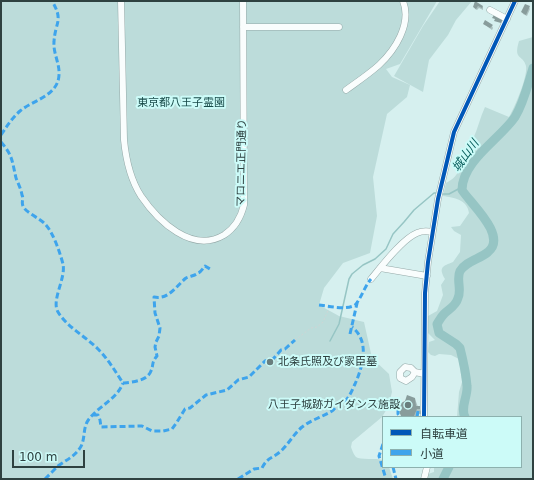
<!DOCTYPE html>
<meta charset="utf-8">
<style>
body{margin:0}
#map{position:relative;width:534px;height:480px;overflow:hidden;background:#d6f0ef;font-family:"DejaVu Sans","Noto Sans JP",sans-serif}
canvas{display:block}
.frame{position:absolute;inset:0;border:2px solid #2e4140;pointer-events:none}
.legend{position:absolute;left:382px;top:416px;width:140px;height:52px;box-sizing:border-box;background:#ccfbf8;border:1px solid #8db1ae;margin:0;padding:5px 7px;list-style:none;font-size:12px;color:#2e4140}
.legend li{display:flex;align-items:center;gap:8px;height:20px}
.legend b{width:20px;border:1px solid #8db1ae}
.scale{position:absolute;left:12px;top:450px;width:73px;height:18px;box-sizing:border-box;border:2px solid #2e4140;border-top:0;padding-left:5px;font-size:12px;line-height:14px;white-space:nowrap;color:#2e4140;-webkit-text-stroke:3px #ccfbf8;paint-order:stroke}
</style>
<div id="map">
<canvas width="534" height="480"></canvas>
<div class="frame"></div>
<ul class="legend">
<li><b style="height:5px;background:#0057b8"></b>自転車道</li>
<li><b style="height:5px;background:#3ea4ec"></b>小道</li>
</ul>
<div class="scale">100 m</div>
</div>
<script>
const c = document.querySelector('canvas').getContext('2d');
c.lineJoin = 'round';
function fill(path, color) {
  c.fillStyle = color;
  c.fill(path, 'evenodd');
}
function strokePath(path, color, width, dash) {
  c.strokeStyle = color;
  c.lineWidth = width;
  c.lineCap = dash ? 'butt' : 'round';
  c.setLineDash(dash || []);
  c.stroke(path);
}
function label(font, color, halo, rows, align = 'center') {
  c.font = font + ' "DejaVu Sans","Noto Sans JP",sans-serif';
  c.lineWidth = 4;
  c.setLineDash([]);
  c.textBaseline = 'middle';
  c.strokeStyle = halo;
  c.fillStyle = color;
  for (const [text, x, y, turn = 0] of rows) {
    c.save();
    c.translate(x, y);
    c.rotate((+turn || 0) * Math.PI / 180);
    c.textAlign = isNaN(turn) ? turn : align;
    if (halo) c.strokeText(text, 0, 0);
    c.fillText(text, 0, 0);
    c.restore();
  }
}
fill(new Path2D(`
 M1 1H437L400 64 386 69 392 77 410 85 407 97 387 114 373 177 377 216 370 253 343 263 324 288 319 305 339 316 364 322 372 358 389 374 392 392 388 407 382 417 352 442 351 447C352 450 354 455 356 457 360 460 376 458 383 460V467H389L393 479H1Z
 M440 1H472L456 20 448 35 429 60 423 92 394 76 423 26Z
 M533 37V479H427L428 474 434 472V467H521V417H457L459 392 462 382 459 359 451 355 439 354 435 356 431 355 428 352 429 342 435 340 428 333V316L437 311 443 295 441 285 445 279C438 267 443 266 453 262L460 252 461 235 454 231 451 227 460 226 469 213C467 199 454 198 443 196L446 183C461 176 461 163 467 150 469 146 472 143 473 139 478 128 480 118 485 107L509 117C515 107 528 76 526 66 523 54 513 61 519 41Z`), '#bcdcda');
fill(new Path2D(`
 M476 3 483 7V10L479 8 477 10 475 9 474 7Z
 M529 7 530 9 527 16 523 14 522 12Z
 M484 24 492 26 493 28 492 30Z
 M415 399 418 407H419L422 414H419L418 417H403L399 409Z`), '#0003');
strokePath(new Path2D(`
 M441 194H449L462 187
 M330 341 339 324 349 279 352 274 363 265 375 259 386 249 393 234 404 222 414 210 434 193H437`), '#96c5c4', 1.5);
strokePath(new Path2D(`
 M465 417C460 408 468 396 467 386 466 373 463 360 460 348L456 344 439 333 437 324C439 321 441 317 444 314 449 309 456 306 458 298 462 290 456 279 460 271 466 261 480 259 488 252 508 236 470 203 462 190 462 161 500 139 515 117 524 102 528 84 533 68
 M443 479 449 467`), '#96c5c4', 9);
fill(new Path2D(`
 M475 1 483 6 482 8 478 6 476 9 473 7Z
 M525 4 530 6 526 15 521 12Z
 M494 15 503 19 501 23 494 21 495 19 492 18Z
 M485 20 493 25 490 28 483 24Z
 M407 395 415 398 416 406H420V409H417L414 416 411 417 401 416 398 409 401 403 405 401Z`), '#889c9b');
const minor = new Path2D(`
 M121 1 124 140C126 160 130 179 141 196 158 221 192 254 224 235 235 228 241 217 244 205L243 1
 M490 10 507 19
 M243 27H339
 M346 90C357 82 369 74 379 65 395 50 412 24 403 1
 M380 268 427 276
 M371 279C381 267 402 239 417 233 422 231 427 231 432 232
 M415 372 412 377 406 381 400 378V372L405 367 411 368 415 372 424 374
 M424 417 425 293 428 262 438 199 454 132 515 1
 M424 479 427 467`);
strokePath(minor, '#94a8a7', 7);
strokePath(new Path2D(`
 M295 340 311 328 317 327 323 322 330 306`), '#ced6d5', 1, [2, 2]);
strokePath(minor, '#f9fdfd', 6);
strokePath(new Path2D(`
 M1 135C7 126 12 118 20 111 33 100 58 96 59 75 60 64 53 53 54 42 55 22 64 21 52 1
 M1 142C13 156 12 161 16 178 18 183 21 189 22 195 24 199 21 202 23 206 25 212 39 218 44 223 53 231 60 253 63 264 66 279 51 300 58 312 67 327 85 336 98 349 108 359 115 371 123 383
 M319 305C328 306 349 311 356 304 361 298 365 286 371 279
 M350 334 358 299
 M123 383C133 382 147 381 151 371 154 364 151 363 157 356L155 347 156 342 159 336 160 328 155 313 154 297C169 300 176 286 186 278 190 276 195 276 198 273 201 272 203 268 205 266L210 269
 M398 409V414L401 417
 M93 415H98L100 420 101 427 142 426 152 431H163L172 429 177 422 185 409 190 408 206 395 227 390 238 380 249 377 265 361 273 359 281 350 285 349 295 340
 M417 417 418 411
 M383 444 379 456 386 479
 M393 467 396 479
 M45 479C49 475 54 470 58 466 66 460 74 457 80 448 86 439 82 428 89 419 99 406 117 399 123 383
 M238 479 254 469 262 468C268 456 273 459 282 450 289 443 294 434 302 427 311 420 322 417 332 411 335 409 337 404 340 402 342 401 344 401 346 400 350 396 353 388 355 384 363 366 370 341 352 327`), '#3ea4ec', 3, [6, 3]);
strokePath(new Path2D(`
 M424 417 425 293 428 262 438 199 454 132 515 1`), '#0057b8', 4);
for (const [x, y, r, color] of [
 [270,362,4,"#697e7d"],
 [408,405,4,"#697e7d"]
]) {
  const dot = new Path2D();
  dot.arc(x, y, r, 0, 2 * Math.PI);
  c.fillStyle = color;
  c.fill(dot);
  strokePath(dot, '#ccfbf8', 1.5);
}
label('11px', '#174a48', '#ccfbf8', [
 ["東京都八王子霊園",181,103]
]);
label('11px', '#2e4140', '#ccfbf8', [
 ["マロニエ正門通り",242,163,-89]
]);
label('11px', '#2e4140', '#ccfbf8', [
 ["北条氏照及び家臣墓",278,362],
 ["八王子城跡ガイダンス施設",400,405,"right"]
], 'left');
label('italic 12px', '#045a58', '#ccfbf8', [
 ["城山川",466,156,-54]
]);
</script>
